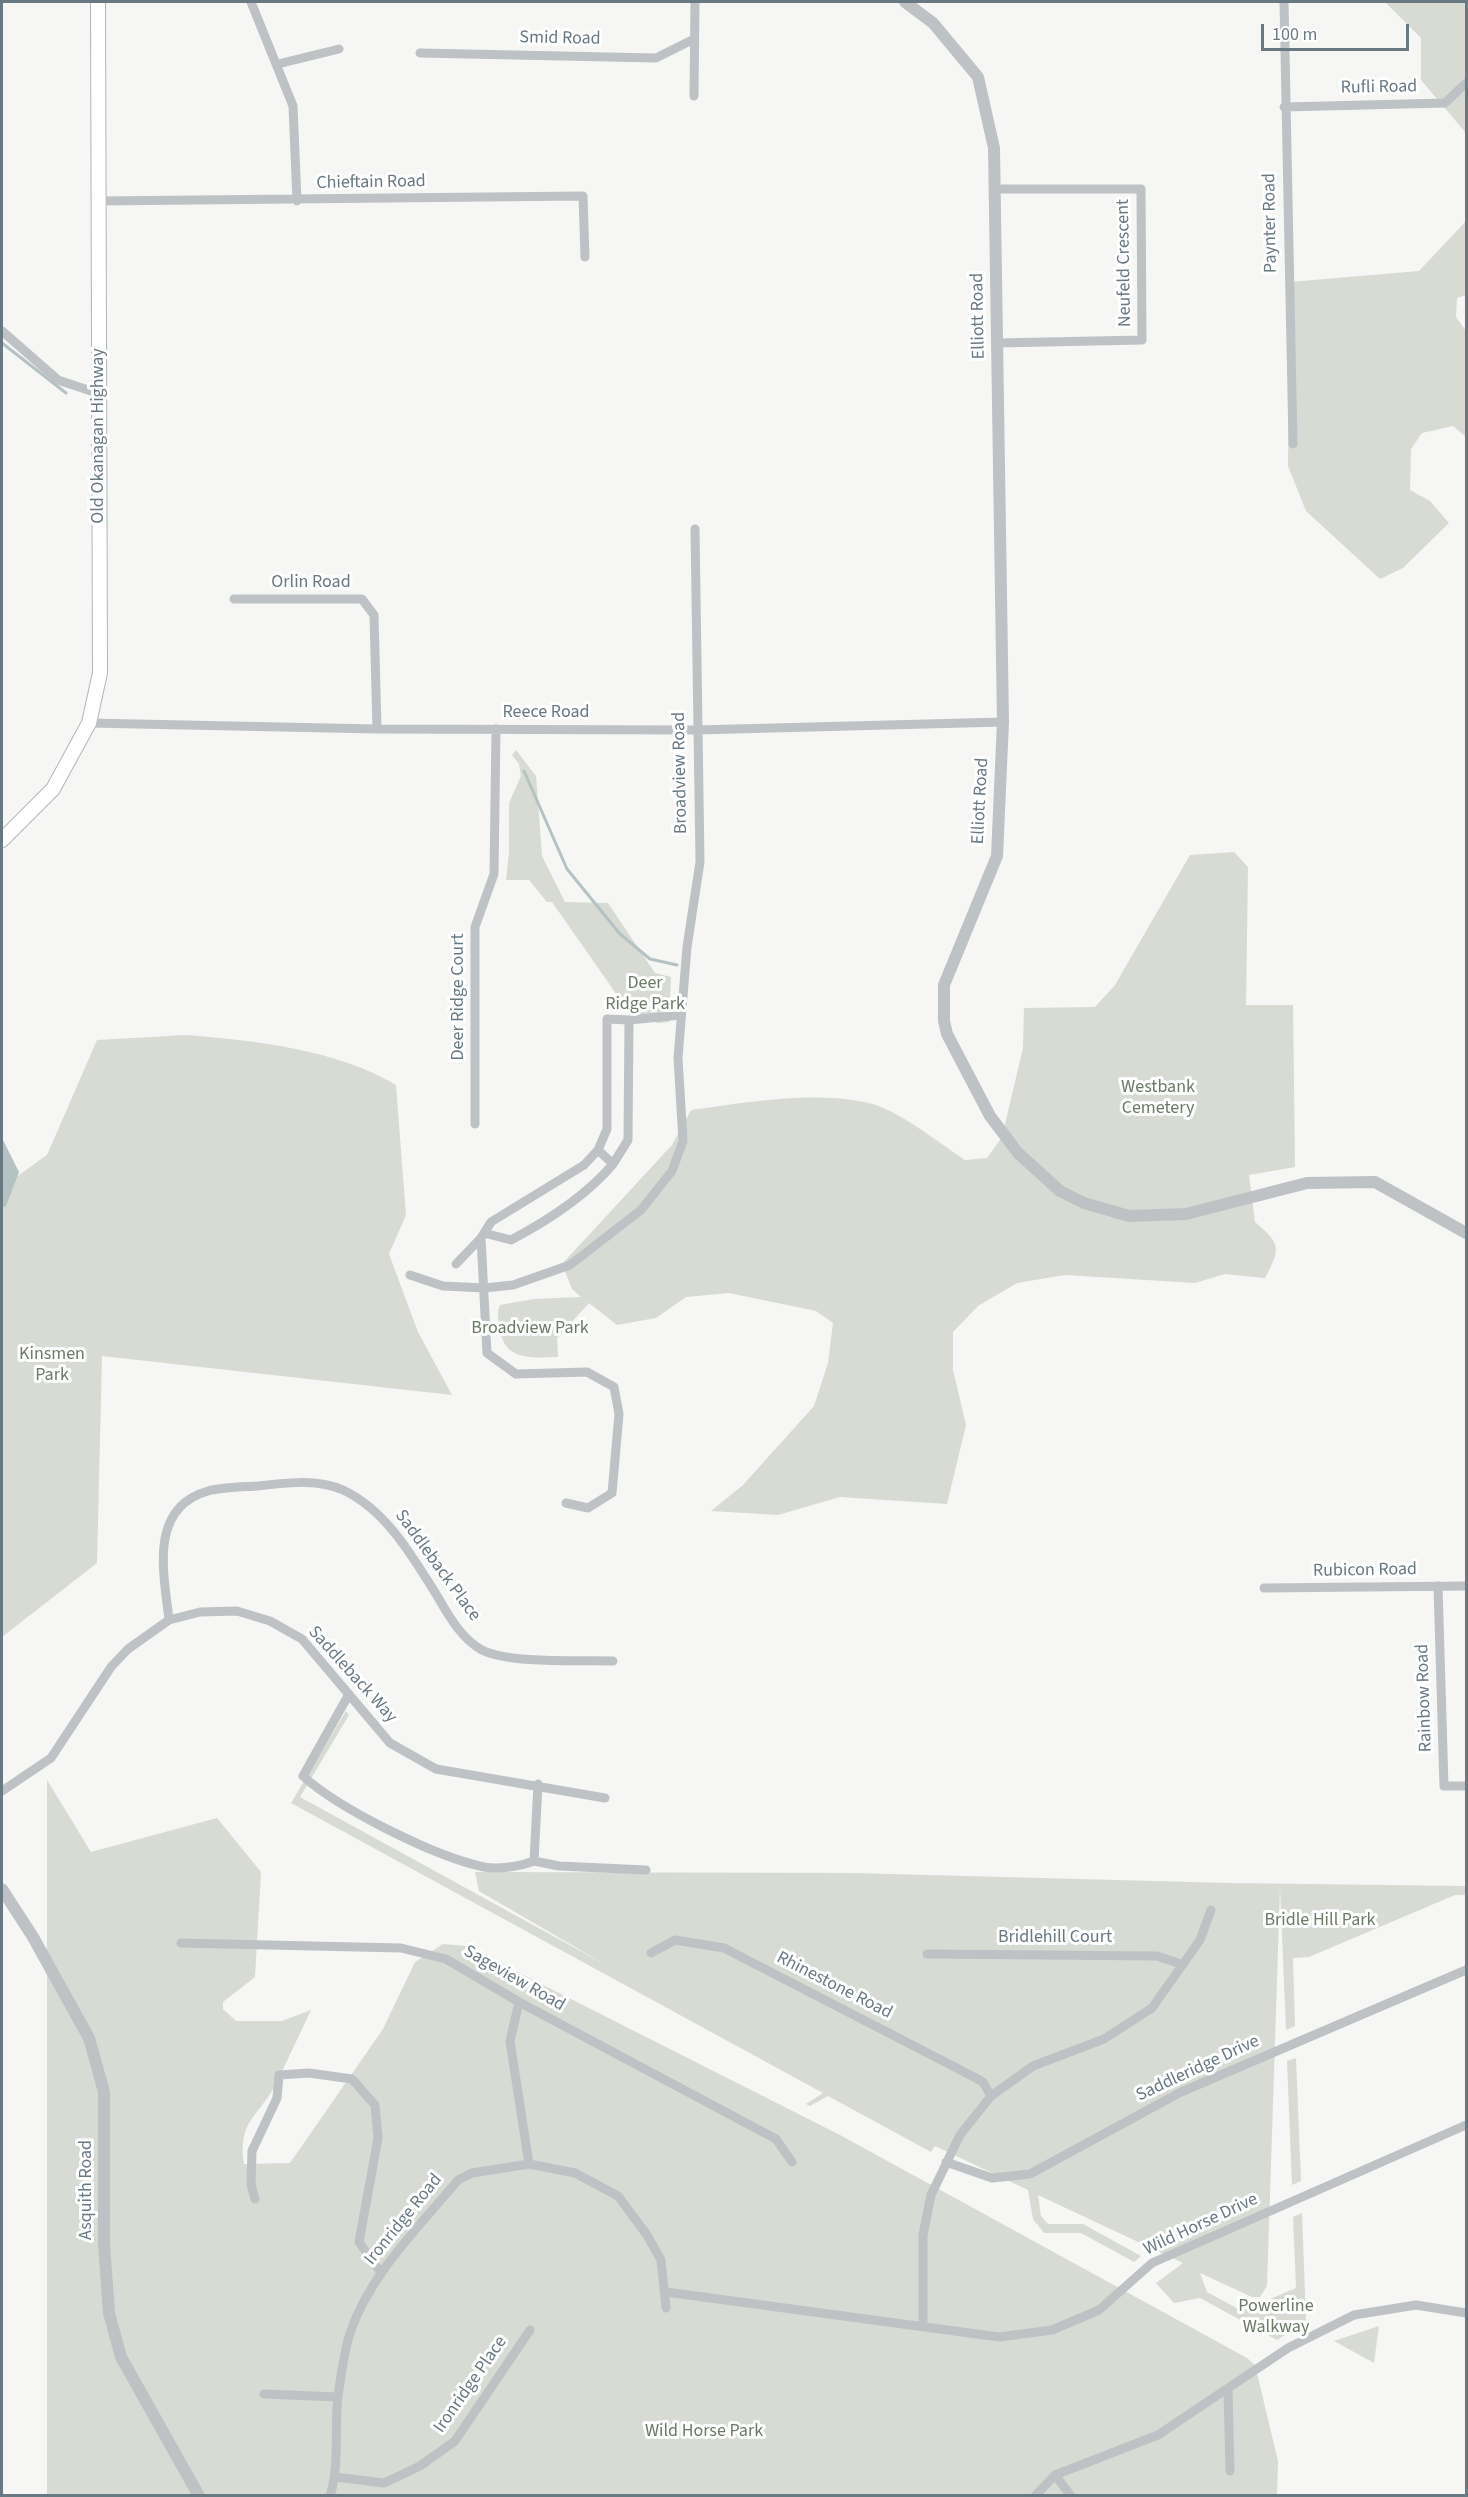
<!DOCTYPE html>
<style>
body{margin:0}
#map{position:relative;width:1468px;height:2497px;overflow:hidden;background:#f6f6f4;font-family:"Source Sans 3",sans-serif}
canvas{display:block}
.frame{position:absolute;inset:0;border:3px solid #697982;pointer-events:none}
.scale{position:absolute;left:1261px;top:24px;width:148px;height:27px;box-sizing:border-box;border:3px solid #697982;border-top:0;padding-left:8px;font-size:18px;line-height:21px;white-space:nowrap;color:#697982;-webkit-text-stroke:4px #fff;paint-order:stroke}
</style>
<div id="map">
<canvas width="1468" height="2497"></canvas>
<div class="frame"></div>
<div class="scale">100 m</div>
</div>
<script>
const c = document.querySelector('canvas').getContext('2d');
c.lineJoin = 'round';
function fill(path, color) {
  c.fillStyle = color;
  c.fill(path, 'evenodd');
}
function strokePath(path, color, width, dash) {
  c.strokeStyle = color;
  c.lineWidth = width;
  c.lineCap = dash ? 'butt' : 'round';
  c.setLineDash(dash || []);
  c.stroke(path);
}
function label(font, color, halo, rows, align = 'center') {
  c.font = font + ' "Source Sans 3",sans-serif';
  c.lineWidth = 6;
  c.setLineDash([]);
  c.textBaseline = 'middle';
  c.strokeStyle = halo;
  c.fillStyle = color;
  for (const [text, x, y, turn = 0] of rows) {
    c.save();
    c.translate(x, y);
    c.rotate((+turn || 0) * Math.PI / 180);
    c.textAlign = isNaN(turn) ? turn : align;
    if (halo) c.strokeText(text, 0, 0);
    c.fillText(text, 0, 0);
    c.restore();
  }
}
fill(new Path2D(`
 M1385 2H1466V133L1421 80V38Z
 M1466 221V295L1457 298 1456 317 1466 331V437L1453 426 1422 433 1411 449 1410 490 1430 501 1449 523 1403 568 1380 579 1306 511 1288 466 1290 282 1419 271Z
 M516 750 536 776 542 856 565 902 608 903 655 973 671 977 669 1022 658 1023 631 1015 552 902H547L529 880H506L509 853V803L521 776 519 764 512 755Z
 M1234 852 1248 867 1246 1005H1293L1295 1167 1249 1175 1255 1222C1281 1244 1281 1248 1265 1278L1225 1274 1195 1283 1065 1275 1017 1283 978 1306 953 1332V1370L966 1425 947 1504 840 1497 778 1515 711 1511 743 1485 814 1406 828 1363 833 1323 816 1311 729 1293 686 1297 656 1318 617 1325 589 1303 557 1338 558 1357C532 1358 504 1361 500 1329 499 1321 496 1313 500 1305L534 1299 581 1297 572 1289 562 1264 672 1145 691 1110C746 1103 842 1085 892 1112 917 1125 941 1144 965 1160L987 1158 1002 1137 1023 1048 1024 1008 1095 1007 1115 985 1190 855Z
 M186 1035C252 1040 339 1050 396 1085L406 1215 389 1254 418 1332 452 1395 102 1356 97 1563 2 1637V1187L47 1155 97 1040Z
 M346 1711 349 1715 300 1797 606 1965 479 1891 475 1872 852 1873 1229 1883 1466 1886V1895H1455L1309 1957 1293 1958 1295 2026 1286 2030 1280 1888 1267 2286 1260 2297H1252L1200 2273 1207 2292 1242 2311 1296 2288 1293 2217 1302 2213 1306 2321H1297V2327L1277 2340 1200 2298 1174 2303 1156 2283 1183 2263 1038 2195 1041 2216 1048 2224H1083L1141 2256 1134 2262 1081 2233H1044L1033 2219 1028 2190 935 2146 931 2152 828 2096 810 2106 806 2104 823 2093 291 1803Z
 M47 1780 91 1852 217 1818 261 1872 255 1977 223 2002V2009L236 2021H282L311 2010C300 2034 288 2058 277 2082 260 2116 237 2120 244 2164L290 2163 383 2029 415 1962 443 1944 466 1946 840 2135 1247 2358 1255 2365 1278 2461 1277 2495H47Z
 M1296 2058 1301 2181 1292 2185 1287 2061Z
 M1379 2326 1374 2363 1334 2341Z`), '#d7dbd3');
fill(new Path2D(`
 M2 1138 19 1172 6 1206 2 1208Z`), '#b5c2c4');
strokePath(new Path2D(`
 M2 343 66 393
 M524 771 567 869 620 934 650 959 677 965`), '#b5c2c4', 3);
const secondary = new Path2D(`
 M2 840 53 789 89 723 100 673 98 2`);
strokePath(secondary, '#b1b6ba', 16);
strokePath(new Path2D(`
 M251 2 293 106 297 201
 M1284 2 1293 444
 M420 53 656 58 694 39
 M278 64 339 49
 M694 96 695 2
 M1284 107 1445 103 1466 83
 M994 189H1141L1142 340 998 343
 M99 201 583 196 585 257
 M2 331 58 380 100 394
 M234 599H362L374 615 377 729
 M89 723 377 729 696 730 1003 722
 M475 1124V927L494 874 496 729
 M613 1164 628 1140 629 1020
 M484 1233 511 1240C547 1221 587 1195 613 1164L598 1150 607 1129V1019L629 1020 681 1015
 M456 1264 481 1238
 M410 1275 443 1286 484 1288 513 1285 570 1265 641 1210 672 1171 683 1141 678 1058 687 947 700 862 695 529
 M566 1503 588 1508 612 1493 619 1414 614 1387 587 1372 516 1374 487 1353 481 1238 491 1222 584 1165 598 1150
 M1438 1586 1444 1786H1466
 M1264 1588 1466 1586
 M169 1620C164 1574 148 1508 208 1491 223 1487 242 1487 258 1486 286 1483 317 1478 343 1490 386 1510 412 1556 436 1594 447 1613 461 1639 482 1650 510 1664 580 1660 613 1661
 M349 1694 303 1776C339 1809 436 1857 484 1867 498 1870 521 1866 534 1861L538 1784
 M2 1791 51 1758 111 1667 128 1649 169 1620 200 1612 237 1611 270 1621 302 1639 390 1743 436 1769 605 1798
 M534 1861 559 1866 646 1870
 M181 1943 401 1948 446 1959 519 2002 776 2139 792 2162
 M651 1953 675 1940 724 1948 974 2077 983 2082 991 2096
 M927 1954 1157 1956 1181 1964
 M519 2002 510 2041 529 2164
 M946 2162 992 2178 1030 2174 1181 2092 1466 1970
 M255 2199 251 2185 252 2151 277 2098 279 2075 309 2073 352 2079 375 2105 378 2138 359 2242 381 2273
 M666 2292 999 2337 1052 2330 1099 2310 1152 2263 1466 2125
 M923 2325V2235L931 2195 960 2135 991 2096 1033 2066 1104 2039 1152 2008 1200 1940 1211 1910
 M1228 2390 1230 2471
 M264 2394 338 2397
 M1055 2475 1071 2496
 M335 2477 384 2483 420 2466 455 2441 530 2330
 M330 2496C340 2463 334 2429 338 2396 341 2376 344 2352 350 2333 370 2274 419 2227 458 2180L472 2173 529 2164 575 2173 618 2196 647 2235 661 2260 666 2308
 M1035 2496 1055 2475 1158 2435 1288 2348 1354 2315 1416 2305 1466 2313`), '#bec2c5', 9);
strokePath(new Path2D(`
 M905 2 933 23 978 77 994 148 1003 722 997 856 944 985V1021L947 1034 990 1116 1018 1153 1060 1191 1084 1203 1129 1216 1186 1214 1307 1183 1375 1182 1466 1233
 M2 1889 33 1937 89 2038 104 2092V2244L109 2313 121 2357 199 2496`), '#bec2c5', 12);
strokePath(secondary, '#fff', 14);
label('18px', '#697982', '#fff', [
 ["Smid Road",560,39,1],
 ["Rufli Road",1379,88,-1],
 ["Chieftain Road",371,183,-1],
 ["Paynter Road",1271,223,-91],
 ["Neufeld Crescent",1125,263,-91],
 ["Elliott Road",979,316,-91],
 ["Old Okanagan Highway",99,436,-90],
 ["Orlin Road",311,583],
 ["Reece Road",546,713],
 ["Broadview Road",681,773,-91],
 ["Elliott Road",981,801,-87],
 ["Deer Ridge Court",459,997,-90],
 ["Saddleback Place",437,1566,54],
 ["Rubicon Road",1365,1571,-1],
 ["Saddleback Way",352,1675,48],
 ["Rainbow Road",1425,1698,-92],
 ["Bridlehill Court",1055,1938],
 ["Sageview Road",514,1979,30],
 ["Rhinestone Road",834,1986,27],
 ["Saddleridge Drive",1198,2069,-25],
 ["Asquith Road",87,2190,-90],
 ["Ironridge Road",404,2220,-51],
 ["Wild Horse Drive",1201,2225,-25],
 ["Ironridge Place",471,2385,-55]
]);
label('18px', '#6c7a67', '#fff', [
 ["Deer",645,984],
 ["Ridge Park",645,1005],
 ["Westbank",1158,1088],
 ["Cemetery",1158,1109],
 ["Broadview Park",530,1329],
 ["Kinsmen",52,1355],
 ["Park",52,1376],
 ["Bridle Hill Park",1320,1921],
 ["Powerline",1276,2307],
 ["Walkway",1276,2328],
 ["Wild Horse Park",704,2432]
]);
</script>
